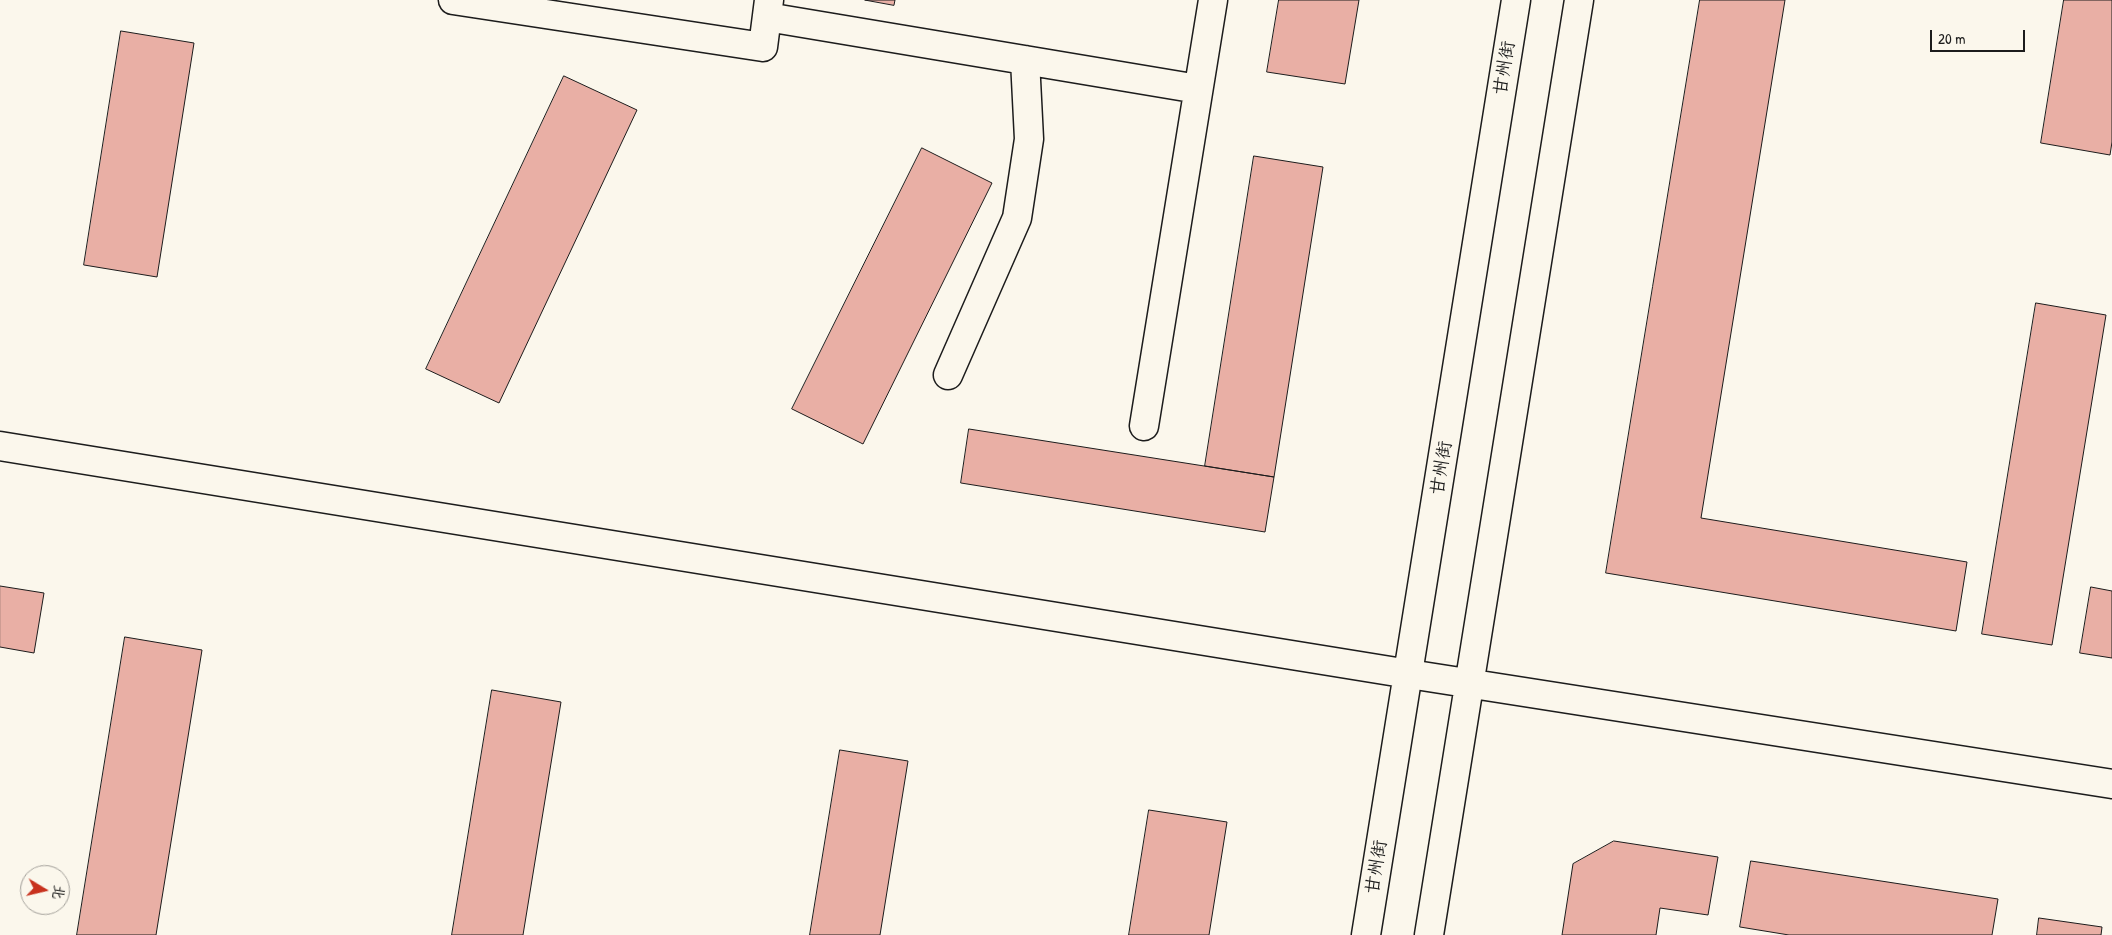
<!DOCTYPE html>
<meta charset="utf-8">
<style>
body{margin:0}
#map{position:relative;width:2112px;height:935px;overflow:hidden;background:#fbf7ec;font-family:"Patrick Hand","LXGW WenKai TC",sans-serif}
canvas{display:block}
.north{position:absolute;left:20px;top:865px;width:50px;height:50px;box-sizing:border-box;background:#fbf7ec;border:1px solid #a29f99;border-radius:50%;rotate:99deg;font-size:14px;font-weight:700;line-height:20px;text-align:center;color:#1c1c1c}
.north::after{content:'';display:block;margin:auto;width:18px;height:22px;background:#c8321e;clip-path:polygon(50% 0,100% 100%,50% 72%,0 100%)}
.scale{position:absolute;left:1930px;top:30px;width:95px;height:22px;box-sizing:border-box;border:2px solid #1c1c1c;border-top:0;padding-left:6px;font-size:15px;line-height:18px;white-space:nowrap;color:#1c1c1c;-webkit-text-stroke:4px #fbf7ec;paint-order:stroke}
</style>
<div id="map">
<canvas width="2112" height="935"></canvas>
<div class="north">北</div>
<div class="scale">20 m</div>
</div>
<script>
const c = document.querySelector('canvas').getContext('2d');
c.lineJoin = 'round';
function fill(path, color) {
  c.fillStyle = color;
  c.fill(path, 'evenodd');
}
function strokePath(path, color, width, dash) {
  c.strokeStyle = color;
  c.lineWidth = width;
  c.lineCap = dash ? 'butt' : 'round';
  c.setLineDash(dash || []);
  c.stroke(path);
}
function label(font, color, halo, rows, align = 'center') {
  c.font = font + ' "Patrick Hand","LXGW WenKai TC",sans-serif';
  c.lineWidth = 4;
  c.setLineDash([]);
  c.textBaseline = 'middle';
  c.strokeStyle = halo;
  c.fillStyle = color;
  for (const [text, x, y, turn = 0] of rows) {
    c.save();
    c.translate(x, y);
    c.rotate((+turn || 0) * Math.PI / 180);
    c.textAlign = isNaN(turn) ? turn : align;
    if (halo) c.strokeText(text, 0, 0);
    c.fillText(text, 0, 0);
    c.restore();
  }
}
const building = new Path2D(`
 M865 0H895L894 5Z
 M1279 0H1359L1345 84 1267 72Z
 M1700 0H1785L1701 518 1967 562 1956 631 1606 573Z
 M2064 0H2112V142L2110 155 2041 143Z
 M121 31 194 43 157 277 84 265Z
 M564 76 637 110 499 403 426 369Z
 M922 148 992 183 863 444 792 409Z
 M1254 156 1323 167 1274 477 1205 466Z
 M2036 303 2106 315 2052 645 1982 634Z
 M969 429 1274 477 1265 532 961 483Z
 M0 586 44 593 34 653 0 647Z
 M2091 587 2112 591V658L2080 653Z
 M125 637 202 650 156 935H77Z
 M492 690 561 702 523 935H452Z
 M840 750 908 761 880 935H810Z
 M1149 810 1227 822 1209 935H1129Z
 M1614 841 1718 857 1708 915 1660 908 1656 935H1562L1573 864Z
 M1751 861 1998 899 1992 935H1789L1740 927Z
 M2039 918 2102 927 2101 935H2037Z`);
fill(building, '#e9afa5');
strokePath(building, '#1c1c1c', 1);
const minor = new Path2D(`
 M453 0 763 47 769 0
 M767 17 1198 89
 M948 375 1017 218 1029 139 1025 60
 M1144 426 1213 0
 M0 446 1409 674 2112 784
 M1366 935 1516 0
 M1429 935 1579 0`);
strokePath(minor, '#1c1c1c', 31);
strokePath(minor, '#fbf7ec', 28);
label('18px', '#1c1c1c', '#fbf7ec', [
 ["甘州街",1505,68,-81],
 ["甘州街",1442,468,-81],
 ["甘州街",1377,867,-81]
]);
</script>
